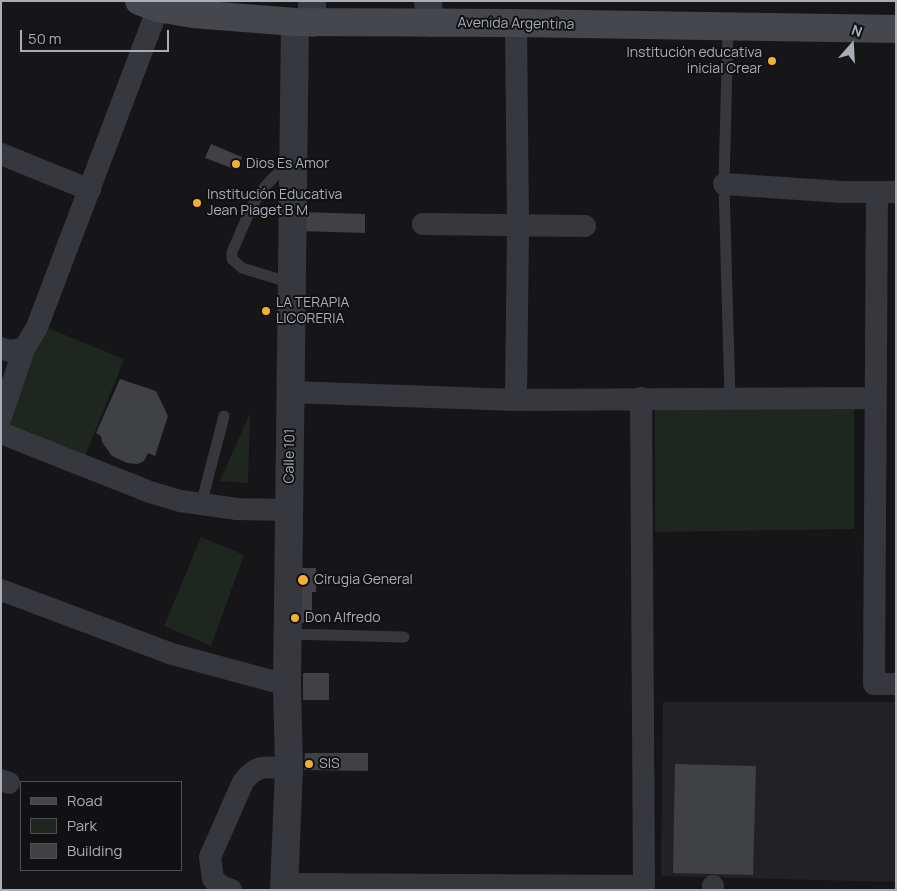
<!DOCTYPE html>
<meta charset="utf-8">
<style>
body{margin:0}
#map{position:relative;width:897px;height:891px;overflow:hidden;background:#161618;font-family:Manrope,sans-serif}
canvas{display:block}
.frame{position:absolute;inset:0;border:2px solid #a8adb8;pointer-events:none}
.legend{position:absolute;left:20px;top:781px;width:162px;height:90px;box-sizing:border-box;background:#111113;border:1px solid #4d4f55;margin:0;padding:6px 9px;list-style:none;font-size:15px;color:#a8adb8}
.legend li{display:flex;align-items:center;gap:10px;height:25px}
.legend b{width:25px;border:1px solid #4d4f55}
.north{position:absolute;left:827px;top:20px;width:50px;height:50px;-webkit-text-stroke:4px #111113;paint-order:stroke;rotate:19deg;font-size:14px;font-weight:700;line-height:20px;text-align:center;color:#a8adb8}
.north::after{content:'';display:block;margin:auto;width:18px;height:22px;background:#a8adb8;clip-path:polygon(50% 0,100% 100%,50% 72%,0 100%)}
.scale{position:absolute;left:20px;top:30px;width:149px;height:22px;box-sizing:border-box;border:2px solid #a8adb8;border-top:0;padding-left:6px;font-size:15px;line-height:18px;white-space:nowrap;color:#a8adb8;-webkit-text-stroke:4px #111113;paint-order:stroke}
</style>
<div id="map">
<canvas width="897" height="891"></canvas>
<div class="frame"></div>
<ul class="legend">
<li><b style="height:6px;background:#45474d"></b>Road</li>
<li><b style="height:14px;background:#1e261f"></b>Park</li>
<li><b style="height:14px;background:#404145"></b>Building</li>
</ul>
<div class="north">N</div>
<div class="scale">50 m</div>
</div>
<script>
const c = document.querySelector('canvas').getContext('2d');
c.lineJoin = 'round';
function fill(path, color) {
  c.fillStyle = color;
  c.fill(path, 'evenodd');
}
function strokePath(path, color, width, dash) {
  c.strokeStyle = color;
  c.lineWidth = width;
  c.lineCap = dash ? 'butt' : 'round';
  c.setLineDash(dash || []);
  c.stroke(path);
}
function label(font, color, halo, rows, align = 'center') {
  c.font = font + ' Manrope,sans-serif';
  c.lineWidth = 4;
  c.setLineDash([]);
  c.textBaseline = 'middle';
  c.strokeStyle = halo;
  c.fillStyle = color;
  for (const [text, x, y, turn = 0] of rows) {
    c.save();
    c.translate(x, y);
    c.rotate((+turn || 0) * Math.PI / 180);
    c.textAlign = isNaN(turn) ? turn : align;
    if (halo) c.strokeText(text, 0, 0);
    c.fillText(text, 0, 0);
    c.restore();
  }
}
fill(new Path2D(`
 M663 702H896V882L661 876Z`), '#222225');
fill(new Path2D(`
 M43 326 124 359 84 459 1 421Z
 M854 403V529L655 532V406Z
 M250 413 248 483 220 481Z
 M201 537 244 555 211 646 164 626Z`), '#1e261f');
fill(new Path2D(`
 M211 144 242 157 237 170 205 158Z
 M302 212 365 214V233L301 231Z
 M120 379 156 391 168 416 155 456 148 453 144 461 138 464 127 463 112 456 102 442 101 436 96 433Z
 M291 568H316V592H312V623H291Z
 M303 673H329V700H303Z
 M305 753H368V771L304 770Z
 M675 764 756 766 753 875 673 873Z`), '#404145');
strokePath(new Path2D(`
 M728 27 724 184 730 399
 M291 283 242 268 232 259V252C250 212 254 189 291 163
 M201 505 224 416
 M288 634 404 637`), '#37383d', 11);
strokePath(new Path2D(`
 M1 154 90 190
 M724 184 843 192H896
 M877 192 874 684H896
 M423 224 585 226
 M1 348 9 351 24 349
 M291 392 516 400 875 398
 M516 400 518 226 516 23
 M1 417 24 349 37 327 158 8
 M1 433 150 492 180 501 237 509 290 510
 M1 590 172 654 287 685
 M1 780 9 783
 M284 884 644 886 641 398
 M231 890 222 887 213 879 210 857 243 782C258 763 267 767 289 769
 M713 890V886`), '#37383d', 22);
strokePath(new Path2D(`
 M428 1 430 23
 M312 23V1
 M284 890 289 769 287 685 295 22`), '#37383d', 28);
strokePath(new Path2D(`
 M139 1 158 8 193 14 295 22 516 23 896 29`), '#45474d', 28);
for (const [x, y, r, color] of [
 [772,61,5,"#f2b134"],
 [236,164,5,"#f2b134"],
 [197,203,5,"#f2b134"],
 [266,311,5,"#f2b134"],
 [303,580,6,"#f2b134"],
 [295,618,5,"#f2b134"],
 [309,764,5,"#f2b134"]
]) {
  const dot = new Path2D();
  dot.arc(x, y, r, 0, 2 * Math.PI);
  c.fillStyle = color;
  c.fill(dot);
  strokePath(dot, '#111113', 2);
}
label('14px', '#a8adb8', '#111113', [
 ["Avenida Argentina",516,24,1],
 ["Calle 101",290,456,-89]
]);
label('14px', '#a8adb8', '#111113', [
 ["Institución educativa",762,53,"right"],
 ["inicial Crear",762,69,"right"],
 ["Dios Es Amor",246,164],
 ["Institución Educativa",207,195],
 ["Jean Piaget B M",207,211],
 ["LA TERAPIA",276,303],
 ["LICORERIA",276,319],
 ["Cirugia General",314,580],
 ["Don Alfredo",305,618],
 ["SIS",319,764]
], 'left');
</script>
